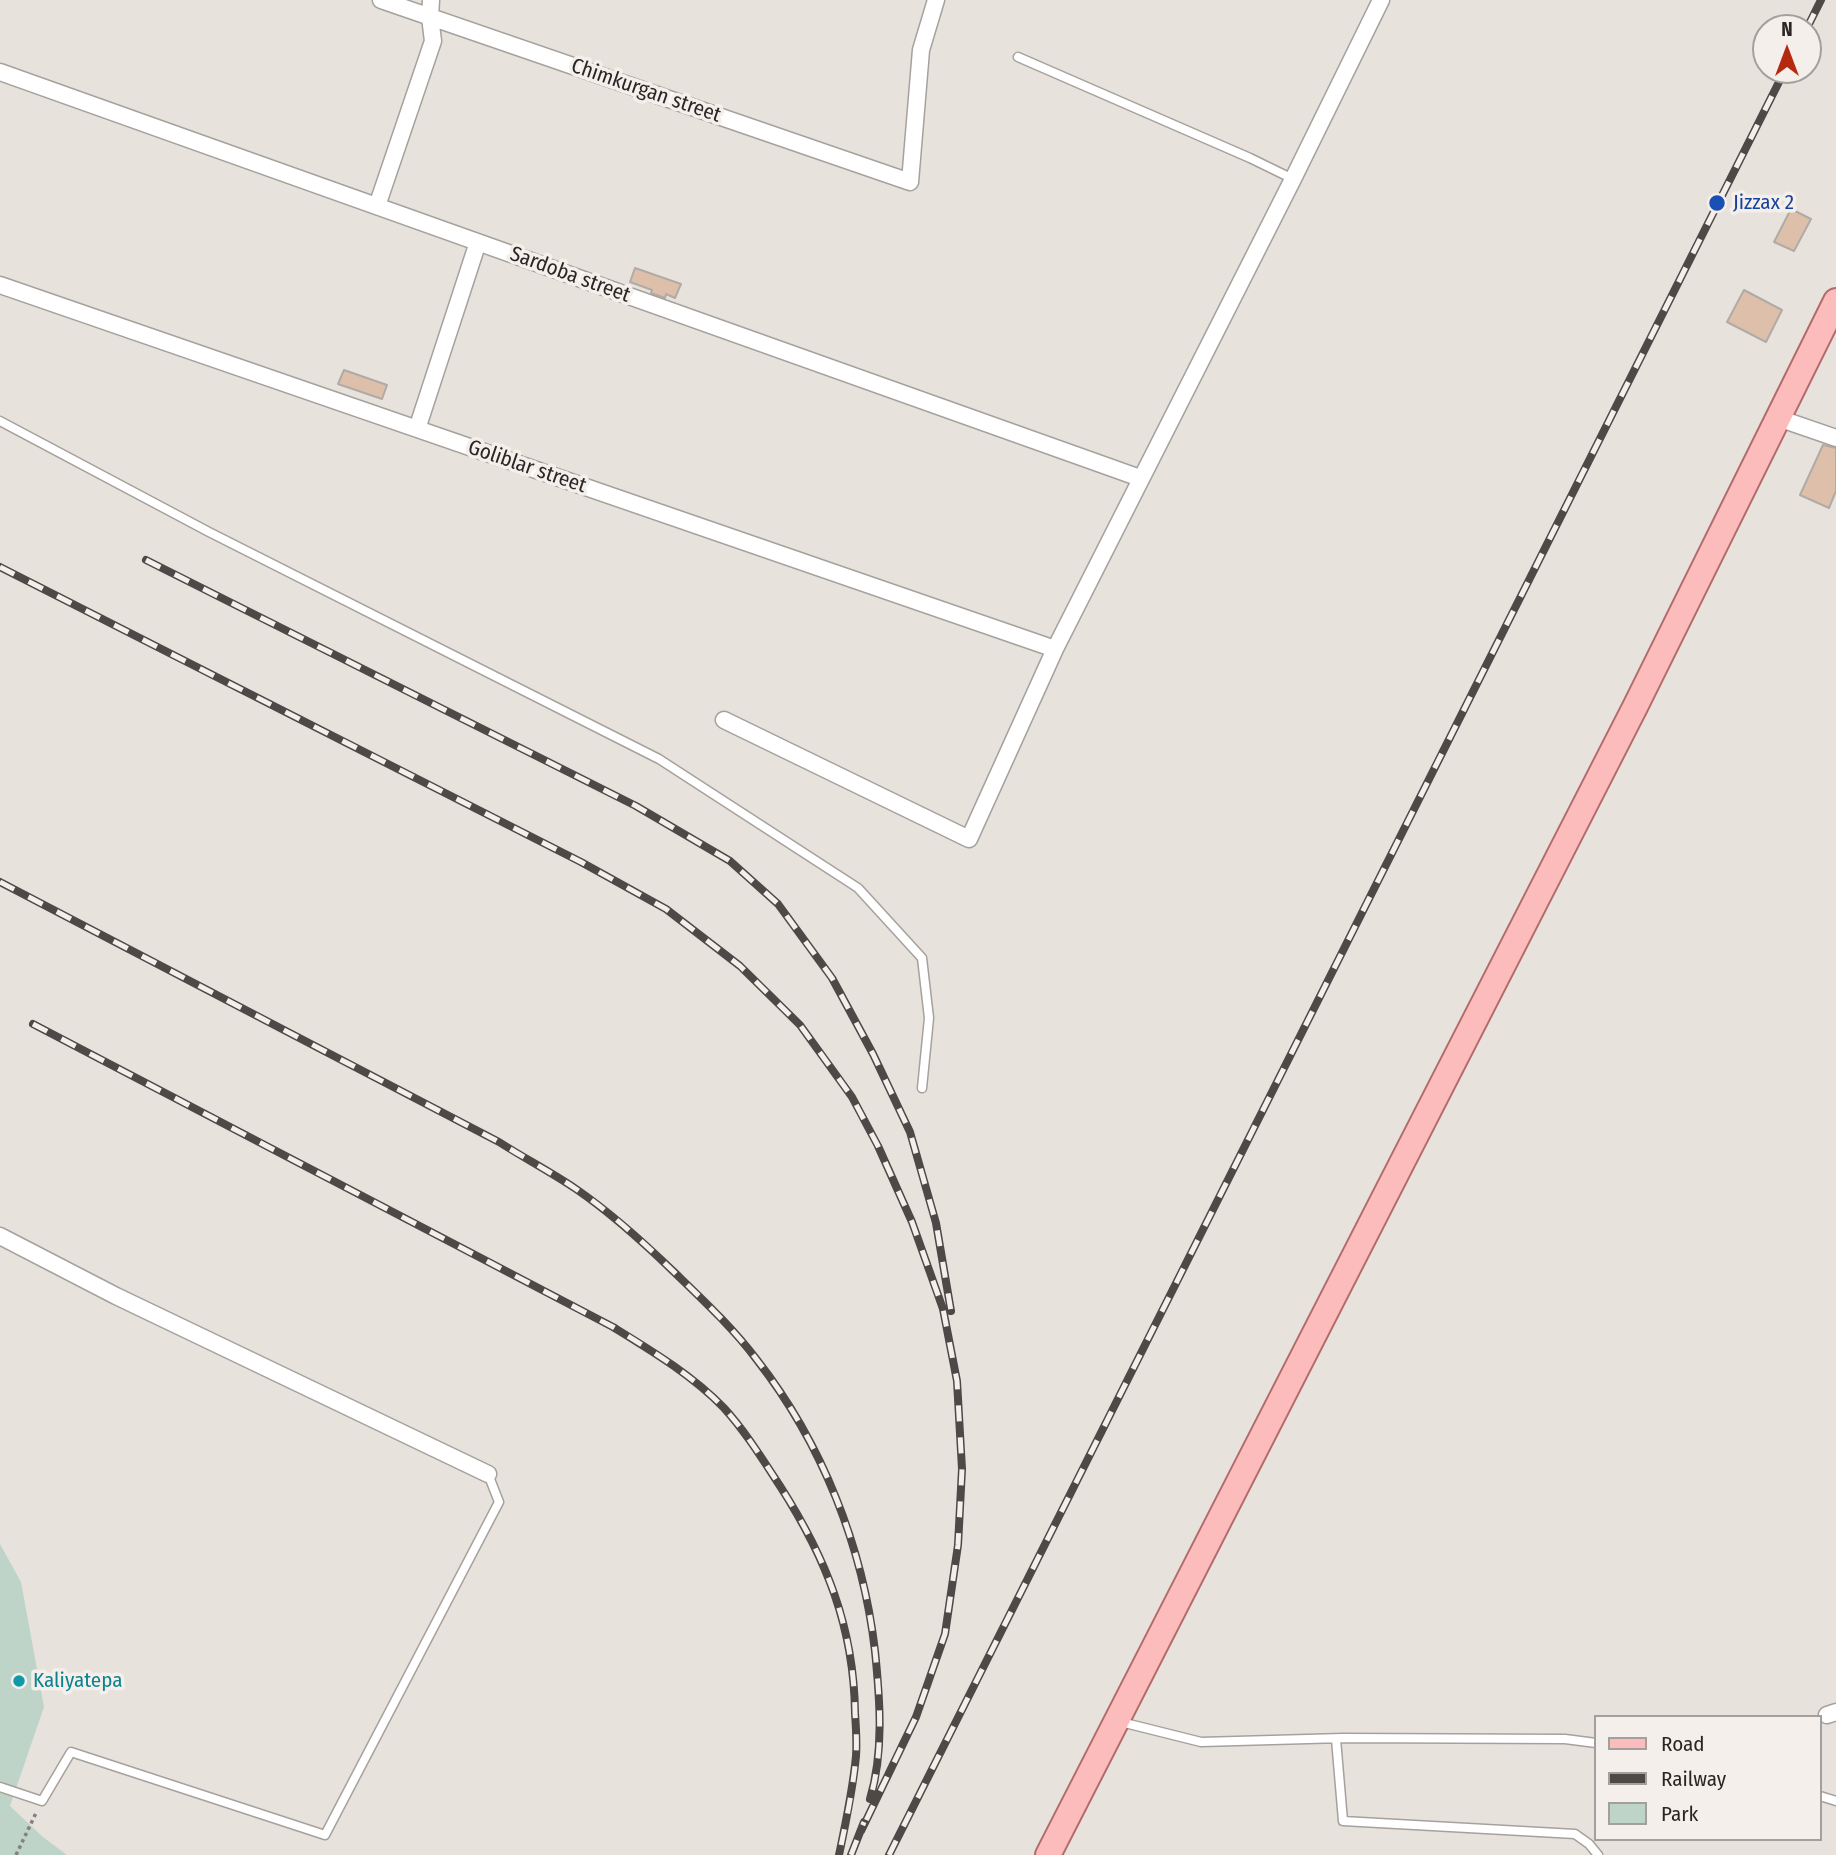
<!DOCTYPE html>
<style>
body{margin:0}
#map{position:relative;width:1836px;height:1855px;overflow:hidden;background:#e8e2dd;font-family:"Fira Sans Condensed",sans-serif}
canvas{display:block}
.legend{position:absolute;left:1594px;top:1715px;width:228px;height:126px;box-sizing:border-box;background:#f5efeb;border:2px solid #a39f9c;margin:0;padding:9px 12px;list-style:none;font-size:21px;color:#292725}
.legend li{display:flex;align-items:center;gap:14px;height:35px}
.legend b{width:35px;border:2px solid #a39f9c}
.north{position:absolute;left:1752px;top:14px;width:70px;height:70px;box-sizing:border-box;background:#f5efeb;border:2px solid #a39f9c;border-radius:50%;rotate:0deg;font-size:19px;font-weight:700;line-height:28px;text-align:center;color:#292725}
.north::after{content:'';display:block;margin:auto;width:24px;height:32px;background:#b62910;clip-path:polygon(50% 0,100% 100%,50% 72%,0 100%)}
</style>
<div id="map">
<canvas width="1836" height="1855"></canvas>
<ul class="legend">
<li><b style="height:9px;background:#fdbcbc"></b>Road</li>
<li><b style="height:9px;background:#4c4947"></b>Railway</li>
<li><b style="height:19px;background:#bfd4c8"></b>Park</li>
</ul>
<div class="north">N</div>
</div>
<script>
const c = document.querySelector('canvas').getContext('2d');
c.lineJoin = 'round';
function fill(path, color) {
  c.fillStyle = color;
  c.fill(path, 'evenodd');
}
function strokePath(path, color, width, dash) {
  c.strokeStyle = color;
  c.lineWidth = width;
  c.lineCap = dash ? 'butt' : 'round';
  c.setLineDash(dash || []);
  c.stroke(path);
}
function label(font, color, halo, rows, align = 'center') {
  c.font = font + ' "Fira Sans Condensed",sans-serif';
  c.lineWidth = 7;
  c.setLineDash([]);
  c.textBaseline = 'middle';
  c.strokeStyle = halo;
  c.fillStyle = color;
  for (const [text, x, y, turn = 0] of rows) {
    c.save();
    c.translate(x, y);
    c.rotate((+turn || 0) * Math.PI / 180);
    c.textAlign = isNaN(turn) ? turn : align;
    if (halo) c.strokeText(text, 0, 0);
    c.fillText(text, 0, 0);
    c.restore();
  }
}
fill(new Path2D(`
 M0 1544 21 1582 44 1707 10 1806 43 1837 67 1855H0Z`), '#bfd4c8');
const building = new Path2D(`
 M1791 209 1811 219 1794 251 1774 242Z
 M635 268 681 284 675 298 666 294 665 298 651 293 652 290 630 282Z
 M1744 290 1782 310 1766 342 1727 322Z
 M344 370 387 385 382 399 338 384Z
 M1823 445 1836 448V491L1829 508 1800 495Z`);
fill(building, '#ddbfaa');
strokePath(building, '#b1aba7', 2);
const service = new Path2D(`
 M1018 57 1250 158 1293 179
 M0 421 209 532 659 759 858 888 922 958 929 1018 922 1088
 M1121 1722 1201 1742 1343 1738 1565 1739 1596 1743
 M1336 1739 1343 1821 1575 1834 1589 1844 1598 1855
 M0 1787 42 1801 71 1752 325 1835 499 1502 488 1474
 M1820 1796 1836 1801`);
const minor = new Path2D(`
 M381 0 910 182 921 50 936 0
 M0 72 1140 478
 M377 206 433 41 430 17 431 0
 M0 285 1055 649
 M1778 418 1836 438
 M417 429 478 242
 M724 720 969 839 1055 649 1293 179 1381 0
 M0 1236 116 1296 488 1474
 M1827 1715 1836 1712`);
const primary = new Path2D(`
 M1048 1855 1635 707 1836 301`);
strokePath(service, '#a6a19d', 11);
strokePath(minor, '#a6a19d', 19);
strokePath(primary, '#b26b6b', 28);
strokePath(new Path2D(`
 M16 1855 36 1813`), '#84807d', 3.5, [3.5, 3.5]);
strokePath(service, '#fff', 8);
strokePath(minor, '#fff', 16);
strokePath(primary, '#fdbcbc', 24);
const rail = new Path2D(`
 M1807 28 1821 0
 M146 560 636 806 730 861 778 904 832 978 873 1054 910 1132 936 1223 951 1311
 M0 567 581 862 666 909 740 966 800 1025 852 1097 878 1146 912 1222 943 1309 957 1381 962 1469 958 1545 945 1634 916 1717 861 1831
 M0 882 499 1142C524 1158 551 1172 576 1189 611 1213 643 1242 673 1271 702 1299 733 1328 757 1360 822 1443 863 1547 875 1651 880 1700 884 1752 870 1799
 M33 1024 613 1327C652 1351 692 1375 724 1408 745 1431 763 1460 780 1486 826 1558 854 1627 855 1713 856 1727 857 1742 856 1756 853 1789 846 1822 839 1855
 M851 1855 864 1822
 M889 1855 1785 70`);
strokePath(rail, '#4c4947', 8);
strokePath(rail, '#f5efeb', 5, [16]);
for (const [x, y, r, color] of [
 [1717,203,9,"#1a4fb4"],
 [19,1681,7,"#0f9aa8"]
]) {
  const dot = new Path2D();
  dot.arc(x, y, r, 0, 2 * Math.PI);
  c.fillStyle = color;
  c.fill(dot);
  strokePath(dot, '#f5efeb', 2.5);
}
label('21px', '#292725', '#f5efeb', [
 ["Chimkurgan street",646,91,19],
 ["Sardoba street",570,275,20],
 ["Goliblar street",527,467,19]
]);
label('21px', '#164399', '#f5efeb', [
 ["Jizzax 2",1733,203]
], 'left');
label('21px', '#0d838f', '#f5efeb', [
 ["Kaliyatepa",33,1681]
], 'left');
</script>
